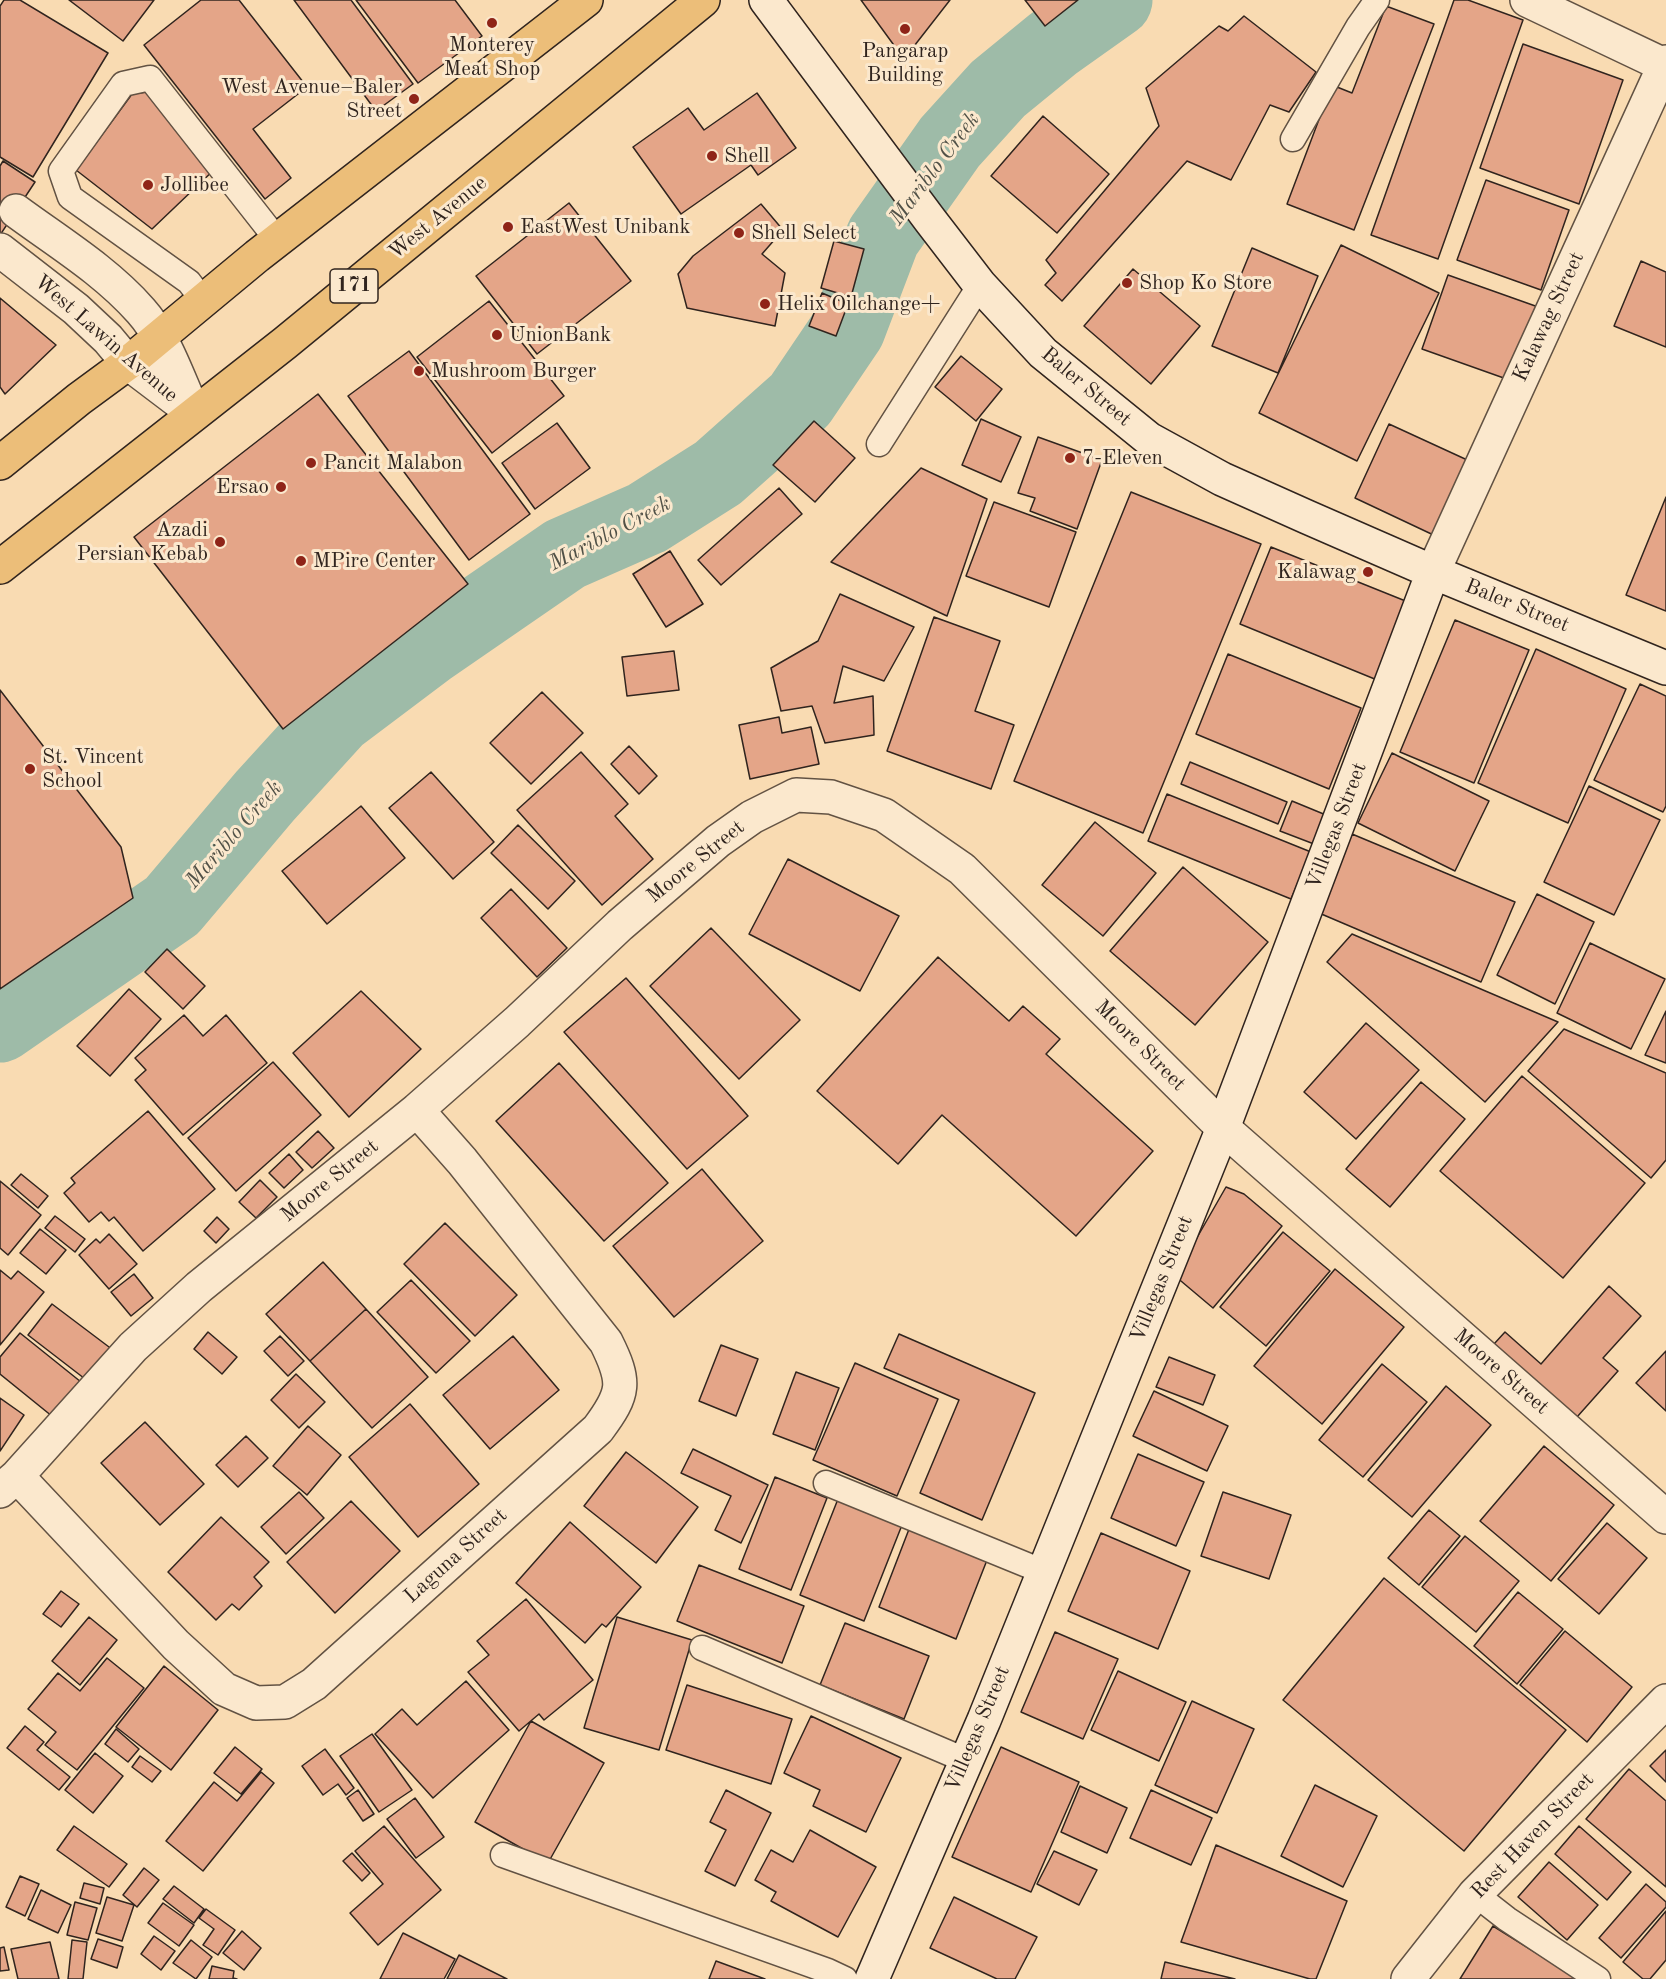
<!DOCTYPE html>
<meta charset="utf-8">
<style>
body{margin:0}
canvas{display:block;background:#f9dbb2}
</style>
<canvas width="1666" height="1979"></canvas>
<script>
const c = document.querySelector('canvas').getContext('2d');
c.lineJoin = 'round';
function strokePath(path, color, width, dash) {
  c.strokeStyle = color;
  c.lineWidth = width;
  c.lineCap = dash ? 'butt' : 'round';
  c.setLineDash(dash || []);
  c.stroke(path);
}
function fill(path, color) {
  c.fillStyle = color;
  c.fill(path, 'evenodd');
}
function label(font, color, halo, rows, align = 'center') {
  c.font = font + ' "Old Standard TT",serif';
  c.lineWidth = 6;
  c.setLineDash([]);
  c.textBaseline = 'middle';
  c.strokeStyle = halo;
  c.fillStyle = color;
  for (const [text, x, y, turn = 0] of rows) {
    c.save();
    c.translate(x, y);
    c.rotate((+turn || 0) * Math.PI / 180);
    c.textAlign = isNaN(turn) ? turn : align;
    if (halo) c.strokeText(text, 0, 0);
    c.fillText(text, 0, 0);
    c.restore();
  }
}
strokePath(new Path2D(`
 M0 1025 172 906 265 796 337 717 430 647 565 554 647 518 718 473 800 400 848 329 883 237 950 142 998 89 1053 44 1115 0`), '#9ebba8', 75);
const building = new Path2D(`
 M4 0H20L108 53 33 177 0 157V6Z
 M69 0H154L123 41Z
 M201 0H239L307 87 253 129 291 178 265 199 144 45Z
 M294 0H351L413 84 376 111Z
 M356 0H455L482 36 418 83Z
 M861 0H950L904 59Z
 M1025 0H1078L1045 26Z
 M1454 0H1468L1523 20 1438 259 1371 235Z
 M1386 6 1434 24 1354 230 1287 204 1332 85 1352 93Z
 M1244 16 1316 72 1289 112 1270 105 1231 180 1187 161 1062 301 1045 285 1056 273 1046 260 1159 126 1146 88 1219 26 1228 31Z
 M1523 44 1623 80 1579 204 1480 168Z
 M154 91 217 167 152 229 76 170 132 94Z
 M757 93 796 148 758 175 751 165 681 214 633 147 688 108 704 130Z
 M1043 116 1109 174 1057 233 991 176Z
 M3 161 35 182 0 235V166Z
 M1486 180 1569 210 1541 290 1457 260Z
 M569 203 631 281 537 354 476 276Z
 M761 204 783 230 762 254 785 273 775 326 687 308 678 274 693 256Z
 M834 241 864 249 851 297 821 288Z
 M1341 245 1439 293 1357 461 1259 413Z
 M1252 248 1318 276 1278 373 1212 346Z
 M1641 261 1666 272V347L1614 326Z
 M1133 269 1200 326 1151 384 1084 326Z
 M1448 275 1541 308 1515 382 1422 349Z
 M822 293 848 304 836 336 809 326Z
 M0 298 56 345 5 394 0 387Z
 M489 301 564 396 492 453 417 357Z
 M409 351 530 514 469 560 348 396Z
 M961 356 1002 389 976 421 935 387Z
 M318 394 468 584 283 729 134 537Z
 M981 419 1021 437 1001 482 962 465Z
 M814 421 855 458 815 502 773 465Z
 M557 423 590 468 535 509 502 463Z
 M1389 424 1476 464 1442 539 1355 498Z
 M1038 437 1102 460 1077 529 1030 511 1035 498 1018 493Z
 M921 468 987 499 947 616 831 562Z
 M779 488 802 514 721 585 698 560Z
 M1131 492 1261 544 1143 833 1014 781Z
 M1666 497V611L1626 595Z
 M994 502 1076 532 1049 607 966 576Z
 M1271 547 1413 604 1382 682 1240 624Z
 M670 551 703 604 666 627 633 574Z
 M840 594 914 627 884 681 843 666 834 703 873 696 874 735 825 743 812 706 781 711 771 668 818 641Z
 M934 617 1000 641 975 711 1014 725 991 789 887 751Z
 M1455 620 1529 650 1474 783 1400 752Z
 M1536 649 1626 689 1568 823 1478 783Z
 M674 651 679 690 627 696 622 657Z
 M1228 654 1361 708 1329 789 1196 734Z
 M1640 684 1666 696V806L1663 812 1594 780Z
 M0 690 121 847 133 898 0 989Z
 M542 692 583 733 531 784 490 743Z
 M779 717 782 733 811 727 819 764 750 779 739 725Z
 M629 746 657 776 639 794 611 764Z
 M581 752 628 804 615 816 653 859 602 905 517 810Z
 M1392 753 1489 801 1455 871 1358 823Z
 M1190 762 1287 802 1278 824 1181 784Z
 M431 772 494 842 453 879 389 808Z
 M1589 786 1660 820 1614 915 1544 882Z
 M1167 794 1311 852 1291 899 1148 841Z
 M1292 801 1326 815 1314 844 1280 831Z
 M361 806 405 858 327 924 282 871Z
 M1095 822 1156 873 1103 936 1042 885Z
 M518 825 575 881 548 909 491 853Z
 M1352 834 1515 902 1481 982 1319 913Z
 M788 859 899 916 860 991 749 934Z
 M1183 867 1268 942 1195 1025 1110 951Z
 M511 889 567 948 537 977 481 918Z
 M1537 894 1594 922 1555 1004 1497 975Z
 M711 928 800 1020 739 1079 650 986Z
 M1352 934 1558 1022 1485 1102 1327 962Z
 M1590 943 1665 979 1631 1049 1557 1013Z
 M167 949 205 986 183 1009 145 972Z
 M938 957 1009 1021 1023 1006 1060 1039 1046 1054 1153 1151 1076 1236 942 1115 898 1164 817 1091Z
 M626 978 748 1116 687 1169 564 1032Z
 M129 989 161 1019 110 1076 77 1046Z
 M361 991 421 1049 349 1117 293 1053Z
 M1666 1011V1063L1645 1055Z
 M184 1015 203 1036 226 1015 267 1063 183 1135 135 1080 146 1070 135 1058Z
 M1366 1023 1419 1070 1356 1139 1304 1092Z
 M1564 1029 1666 1073V1160L1651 1178 1528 1071Z
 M273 1062 321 1115 236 1191 188 1138Z
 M559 1063 668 1183 604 1241 496 1121Z
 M1522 1076 1645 1183 1563 1278 1440 1171Z
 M1421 1082 1465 1119 1390 1207 1346 1169Z
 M148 1111 215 1189 143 1251 114 1217 109 1221 101 1212 89 1222 64 1193 75 1183 71 1178Z
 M318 1131 334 1148 312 1168 296 1152Z
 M289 1154 303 1170 284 1188 269 1173Z
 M702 1169 763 1241 674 1317 613 1246Z
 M21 1174 48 1196 38 1208 11 1185Z
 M260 1180 277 1197 256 1218 239 1202Z
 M0 1181 41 1215 8 1255 0 1248Z
 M1226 1187 1244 1194 1282 1226 1213 1308 1175 1276Z
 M55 1216 85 1239 75 1252 45 1228Z
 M217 1217 229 1229 216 1243 204 1231Z
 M445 1223 517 1295 475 1336 404 1264Z
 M40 1229 66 1250 46 1274 20 1253Z
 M1283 1232 1330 1271 1266 1346 1220 1307Z
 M109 1234 137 1264 109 1289 79 1255 96 1239 100 1243Z
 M323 1262 366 1309 310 1361 266 1314Z
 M1335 1269 1404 1327 1322 1424 1254 1366Z
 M0 1270 11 1279 18 1271 44 1292 0 1345Z
 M134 1274 153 1298 131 1316 111 1292Z
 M411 1280 470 1341 436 1373 377 1312Z
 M1609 1286 1641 1316 1603 1358 1618 1371 1577 1417 1494 1344 1505 1332 1541 1364Z
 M52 1304 113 1350 89 1382 28 1335Z
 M366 1309 428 1377 372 1428 310 1361Z
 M208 1332 237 1357 222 1374 194 1349Z
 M20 1333 86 1386 58 1421 0 1374V1357Z
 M899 1334 1035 1393 982 1520 920 1493 959 1400 884 1368Z
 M280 1336 304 1361 288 1376 264 1351Z
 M513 1336 559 1390 490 1449 443 1395Z
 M721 1345 758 1359 736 1416 699 1401Z
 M1666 1351V1411L1636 1383Z
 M1169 1357 1215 1375 1203 1405 1156 1387Z
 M855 1363 938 1399 897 1496 813 1460Z
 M1382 1364 1427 1402 1363 1477 1319 1440Z
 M796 1372 839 1388 815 1450 773 1434Z
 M296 1374 325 1402 299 1428 271 1400Z
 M1446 1386 1491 1425 1412 1517 1368 1480Z
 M1154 1391 1228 1426 1207 1471 1133 1436Z
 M0 1398 24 1415 0 1451Z
 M410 1404 479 1484 418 1537 349 1457Z
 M145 1422 204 1484 160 1525 101 1463Z
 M308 1426 341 1455 307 1495 273 1466Z
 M246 1436 268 1458 238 1487 216 1465Z
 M1544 1446 1614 1505 1551 1581 1480 1521Z
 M693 1449 768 1485 741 1543 715 1530 731 1496 681 1473Z
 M626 1452 698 1507 656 1563 584 1506Z
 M1138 1454 1204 1482 1176 1546 1111 1518Z
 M775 1477 827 1498 791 1590 739 1569Z
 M299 1492 324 1518 286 1554 261 1527Z
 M1223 1492 1291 1515 1269 1579 1201 1556Z
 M838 1499 902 1525 864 1621 800 1595Z
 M351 1501 400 1551 335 1613 287 1562Z
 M1429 1510 1460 1536 1419 1585 1388 1558Z
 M221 1517 269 1562 254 1577 262 1586 239 1610 232 1604 216 1620 168 1572Z
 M570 1522 641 1587 606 1627 602 1624 585 1643 516 1583Z
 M1607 1523 1647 1558 1599 1614 1558 1579Z
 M911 1524 989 1555 956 1639 879 1607Z
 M1101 1533 1190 1571 1158 1649 1068 1611Z
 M1465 1536 1519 1581 1476 1632 1422 1587Z
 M699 1565 804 1606 782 1663 677 1621Z
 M1384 1578 1566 1730 1464 1851 1283 1700Z
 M61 1591 79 1604 61 1627 43 1614Z
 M1518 1592 1563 1629 1517 1684 1474 1646Z
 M526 1599 593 1680 544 1720 539 1714 519 1731 468 1672 489 1655 477 1641Z
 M89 1617 117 1640 80 1685 52 1661Z
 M617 1617 692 1640 659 1750 584 1728Z
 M845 1623 929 1656 904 1719 820 1685Z
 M1565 1631 1632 1687 1587 1742 1520 1685Z
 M1055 1632 1118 1659 1083 1739 1021 1712Z
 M107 1658 144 1688 77 1770 45 1745 56 1732 28 1709 58 1673 80 1691Z
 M164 1666 218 1710 171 1770 116 1727Z
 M1118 1671 1186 1702 1159 1761 1091 1730Z
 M466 1681 509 1730 433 1798 375 1734 402 1709 417 1725Z
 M687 1685 792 1719 771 1784 666 1750Z
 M1192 1701 1254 1729 1217 1813 1155 1785Z
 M811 1716 901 1758 866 1832 813 1806 820 1790 784 1773Z
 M531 1721 604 1763 548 1863 475 1822Z
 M25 1726 44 1742 37 1750 70 1777 59 1790 7 1748Z
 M116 1729 139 1749 128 1762 105 1744Z
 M372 1734 412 1790 379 1812 340 1756Z
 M235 1747 262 1769 241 1794 214 1773Z
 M1001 1747 1079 1782 1031 1892 952 1857Z
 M325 1749 354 1788 346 1795 338 1784 323 1795 302 1766Z
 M1666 1750V1782L1650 1766Z
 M95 1753 123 1776 93 1813 65 1790Z
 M140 1756 161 1771 152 1782 132 1767Z
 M1629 1769 1666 1801V1887L1586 1819Z
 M261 1772 274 1783 203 1871 166 1841 214 1782 237 1801Z
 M1315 1785 1377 1816 1343 1887 1281 1856Z
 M1080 1786 1127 1808 1107 1853 1061 1832Z
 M358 1790 374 1814 363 1821 347 1798Z
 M726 1790 771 1813 735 1886 705 1871 726 1830 710 1822Z
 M1151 1790 1212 1818 1191 1865 1130 1838Z
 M415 1798 444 1837 416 1858 387 1819Z
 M74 1826 127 1864 109 1887 57 1850Z
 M384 1826 441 1890 378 1945 350 1913 383 1884 355 1851Z
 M1579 1826 1631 1872 1607 1900 1555 1854Z
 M810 1830 876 1867 838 1937 771 1901 776 1892 755 1880 771 1850 793 1862Z
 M1216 1845 1347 1901 1316 1979H1310L1181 1942Z
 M1054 1851 1097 1870 1079 1905 1037 1884Z
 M352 1853 370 1873 362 1881 343 1861Z
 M1549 1862 1598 1905 1567 1940 1518 1897Z
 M144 1868 159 1880 137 1907 123 1895Z
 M20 1876 39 1884 25 1916 6 1907Z
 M84 1883 104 1888 100 1904 80 1898Z
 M1646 1884 1666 1902V1907L1621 1958 1599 1938Z
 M174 1886 204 1909 194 1923 163 1899Z
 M41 1890 71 1905 58 1933 28 1919Z
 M107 1897 134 1905 122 1941 96 1933Z
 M954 1897 1037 1937 1015 1979H997L930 1948Z
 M75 1902 97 1908 88 1940 67 1935Z
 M163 1903 194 1925 179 1946 148 1923Z
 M206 1909 235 1930 218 1955 203 1945 214 1929 199 1918Z
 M1666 1911V1960L1650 1979H1643L1623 1962Z
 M1493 1926 1578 1979H1460Z
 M242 1931 261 1948 244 1970 223 1953Z
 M403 1933 455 1959 444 1979H380Z
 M154 1936 175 1951 161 1970 141 1954Z
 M98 1939 123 1947 117 1968 91 1959Z
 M72 1940 87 1942 83 1979H68Z
 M191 1940 212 1957 196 1979 173 1963Z
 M50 1942 59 1979H18L11 1949Z
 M4 1947 9 1970 0 1971V1948Z
 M459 1955 507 1979H447Z
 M716 1961 765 1979H709Z
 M1165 1962 1235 1979H1161Z
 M212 1966 234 1971 233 1978 237 1979H209Z`);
fill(building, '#e4a588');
strokePath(building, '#30241e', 1.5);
const lane = new Path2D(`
 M1293 139 1358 27 1377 0
 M204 302 189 282 70 197 61 171 123 84 150 78 278 241
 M879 444 980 285
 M826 1483 1044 1572
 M702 1648 965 1760
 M503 1855 828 1971 845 1979
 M1475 1894 1507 1919 1598 1979`);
const street = new Path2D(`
 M1527 0 1666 66
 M16 211C58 242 106 271 141 311 166 339 178 379 194 413
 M0 250 76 309 108 339 128 363 190 410
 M1433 572 1666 62
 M17 1476 176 1645 224 1689 256 1703 285 1702 314 1684 598 1429C625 1393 626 1382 606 1342L462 1161 417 1110
 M0 1491 17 1476 133 1347 199 1287 417 1110 517 1022 620 925 718 841 752 817 796 795 831 797 884 815 962 869 1223 1128 1666 1517
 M1408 1979 1475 1894 1666 1701`);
const secondary = new Path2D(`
 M766 0 930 220 980 285 1043 353 1149 439 1222 479 1307 517 1433 572 1666 668
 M872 1979 984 1720 1223 1128 1433 572`);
const primary = new Path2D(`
 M0 463 79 399 128 363 257 256 586 0
 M0 567 285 343 703 0`);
strokePath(lane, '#625243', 27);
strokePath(street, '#625243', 36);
strokePath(secondary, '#30241e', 36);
strokePath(primary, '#30241e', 36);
strokePath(lane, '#fbe8cd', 24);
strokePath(street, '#fbe8cd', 33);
strokePath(secondary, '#fbe8cd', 33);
strokePath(primary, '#ecbe79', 33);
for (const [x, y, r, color] of [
 [492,23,6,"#8f2418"],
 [905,29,6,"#8f2418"],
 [414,99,6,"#8f2418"],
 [712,156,6,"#8f2418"],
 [148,185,6,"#8f2418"],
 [508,227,6,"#8f2418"],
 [739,233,6,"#8f2418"],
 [1127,283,6,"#8f2418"],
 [765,304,6,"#8f2418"],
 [497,335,6,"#8f2418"],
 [419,371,6,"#8f2418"],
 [1070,458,6,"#8f2418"],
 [311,463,6,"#8f2418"],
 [281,487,6,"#8f2418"],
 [220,542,6,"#8f2418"],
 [301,561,6,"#8f2418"],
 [1368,572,6,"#8f2418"],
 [30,769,6,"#8f2418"]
]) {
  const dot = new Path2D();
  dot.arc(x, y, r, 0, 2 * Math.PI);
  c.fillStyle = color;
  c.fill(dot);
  strokePath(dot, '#fbe8cd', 2);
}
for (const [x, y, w] of [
 [354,286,48]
]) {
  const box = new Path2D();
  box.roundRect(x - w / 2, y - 17, w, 34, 4.5);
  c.fillStyle = '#fbe8cd';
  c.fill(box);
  strokePath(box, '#30241e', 1.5);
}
label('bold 20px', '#30241e', null, [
 ["171",354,286]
]);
label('21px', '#30241e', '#fbe8cd', [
 ["Monterey",492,45,"center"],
 ["Meat Shop",492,69,"center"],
 ["Pangarap",905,51,"center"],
 ["Building",905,75,"center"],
 ["West Avenue–Baler",402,87,"right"],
 ["Street",402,111,"right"],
 ["Shell",724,156],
 ["Jollibee",160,185],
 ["EastWest Unibank",520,227],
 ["Shell Select",751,233],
 ["Shop Ko Store",1139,283],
 ["Helix Oilchange+",777,304],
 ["UnionBank",509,335],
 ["Mushroom Burger",431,371],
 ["7-Eleven",1082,458],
 ["Pancit Malabon",323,463],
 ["Ersao",269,487,"right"],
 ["Azadi",208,530,"right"],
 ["Persian Kebab",208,554,"right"],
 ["MPire Center",313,561],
 ["Kalawag",1356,572,"right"],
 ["St. Vincent",42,757],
 ["School",42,781]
], 'left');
label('21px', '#30241e', '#fbe8cd', [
 ["West Avenue",438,218,-39],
 ["Kalawag Street",1549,317,-65],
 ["West Lawin Avenue",106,339,41],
 ["Baler Street",1086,387,40],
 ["Baler Street",1517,606,22],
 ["Villegas Street",1337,826,-69],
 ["Moore Street",696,862,-39],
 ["Moore Street",1140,1046,45],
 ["Moore Street",330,1181,-39],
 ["Villegas Street",1162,1279,-68],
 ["Moore Street",1501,1372,41],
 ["Laguna Street",456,1556,-42],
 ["Villegas Street",978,1729,-67],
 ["Rest Haven Street",1533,1836,-46]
]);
label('italic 22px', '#515147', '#fbe8cd', [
 ["Mariblo Creek",935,169,-53],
 ["Mariblo Creek",610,534,-28],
 ["Mariblo Creek",234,835,-49]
]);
</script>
